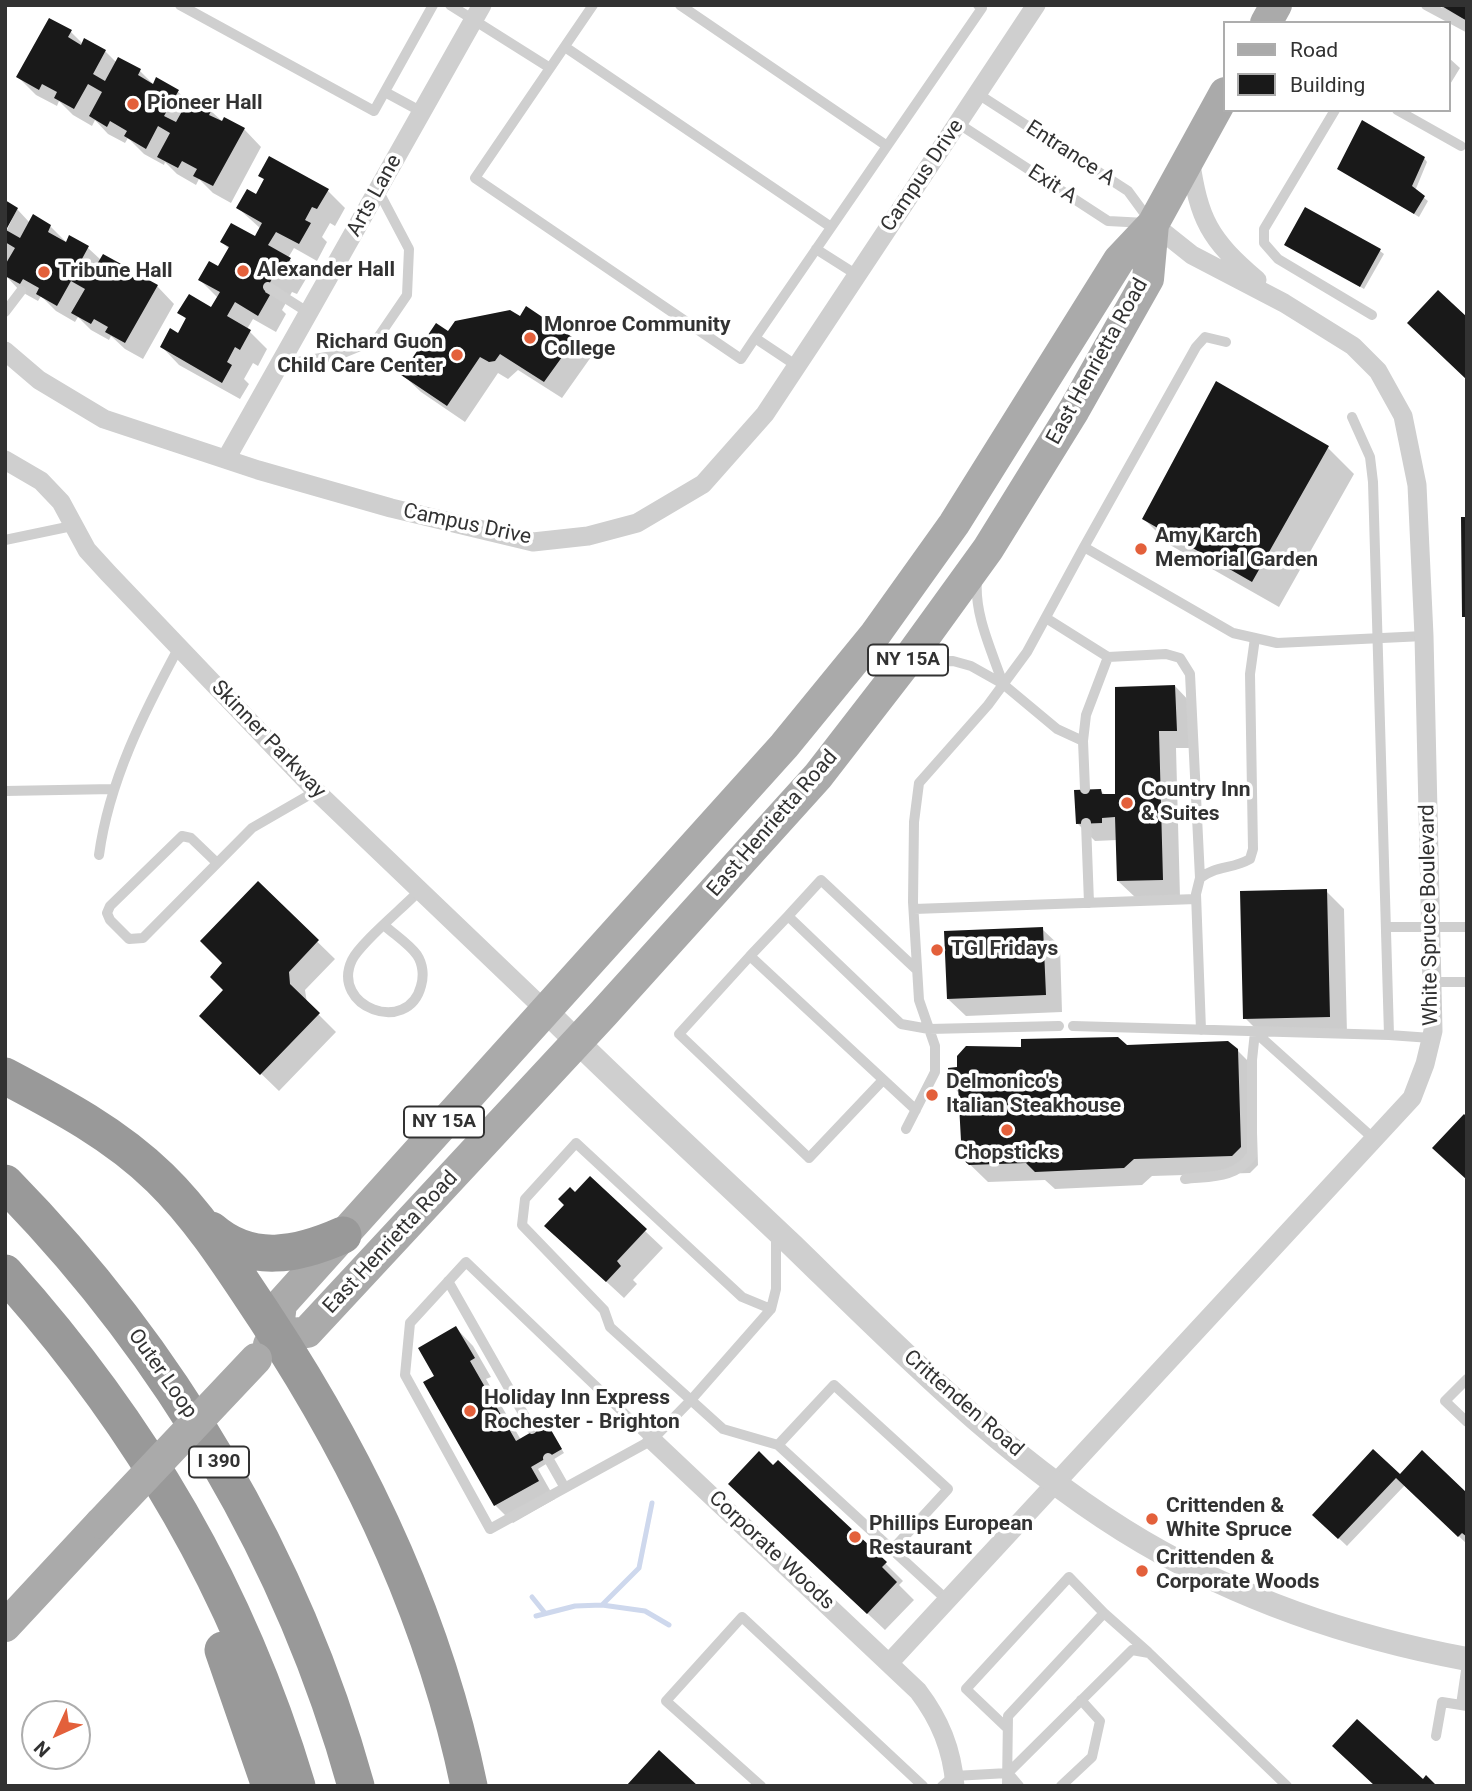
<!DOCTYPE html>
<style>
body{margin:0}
#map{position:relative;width:1472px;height:1791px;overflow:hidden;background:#fff;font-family:Roboto,sans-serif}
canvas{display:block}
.frame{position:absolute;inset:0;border:7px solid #323232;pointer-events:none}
.legend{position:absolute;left:1223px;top:21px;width:228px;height:91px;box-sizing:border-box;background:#fff;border:2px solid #adadad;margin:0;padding:9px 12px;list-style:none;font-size:21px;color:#323232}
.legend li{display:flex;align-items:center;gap:14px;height:35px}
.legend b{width:35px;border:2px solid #adadad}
.north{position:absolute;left:21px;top:1700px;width:70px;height:70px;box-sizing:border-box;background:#fff;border:2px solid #adadad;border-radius:50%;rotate:225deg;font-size:19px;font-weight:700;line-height:28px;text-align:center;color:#323232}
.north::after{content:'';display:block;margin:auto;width:24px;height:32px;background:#e3603b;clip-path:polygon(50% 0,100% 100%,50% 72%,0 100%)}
</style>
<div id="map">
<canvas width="1472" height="1791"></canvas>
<div class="frame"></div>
<ul class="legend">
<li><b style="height:9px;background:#aaa"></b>Road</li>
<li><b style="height:19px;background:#191919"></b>Building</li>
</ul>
<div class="north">N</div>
</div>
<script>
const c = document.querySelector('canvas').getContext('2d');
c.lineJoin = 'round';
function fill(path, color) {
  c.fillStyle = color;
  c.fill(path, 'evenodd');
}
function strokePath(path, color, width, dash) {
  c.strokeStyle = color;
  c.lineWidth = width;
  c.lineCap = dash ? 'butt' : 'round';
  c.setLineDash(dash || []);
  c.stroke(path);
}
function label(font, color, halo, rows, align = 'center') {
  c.font = font + ' Roboto,sans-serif';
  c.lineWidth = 7;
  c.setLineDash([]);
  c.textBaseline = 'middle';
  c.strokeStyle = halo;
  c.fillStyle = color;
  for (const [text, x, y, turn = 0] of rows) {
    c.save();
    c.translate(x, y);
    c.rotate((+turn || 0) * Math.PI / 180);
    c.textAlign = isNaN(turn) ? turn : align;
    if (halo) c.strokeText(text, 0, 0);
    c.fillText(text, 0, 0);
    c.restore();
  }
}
fill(new Path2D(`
 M1440 5H1467V23L1444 10Z
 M50 20 71 32 83 44 105 51 117 63 140 71 154 85 177 91 189 102 191 99 211 111 223 122 244 129 261 147 231 203 213 193 199 179 196 185 177 174 165 162 164 165 144 154 128 138 125 143 108 134 95 120 92 126 73 115 59 101 57 106 36 95 18 77Z
 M1449 58 1460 68 1449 86Z
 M1424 158 1427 162 1415 191 1428 201 1419 217 1339 169Z
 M260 175 328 191 345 208 335 226 330 223 322 237 327 242 317 261 294 248 288 258 307 277 297 294 292 292 282 310 286 314 276 332 253 319 247 329 267 349 258 366 253 363 244 379 249 384 240 399 179 365 162 347 178 335 187 320 180 313 212 309 218 298 200 280 219 268 229 249 222 242 256 239 261 229 238 208 257 196 265 181Z
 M17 209 30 223 50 226 67 243 70 238 88 248 101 260 122 267 135 279 157 286 174 304 143 359 125 349 111 336 109 340 91 330 78 317 75 322 56 311 41 296 38 301 20 291 7 277 5 280V234Z
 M1286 244 1380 251 1384 254 1364 289Z
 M448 333 573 340 591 357 562 398 518 370 508 379 498 373 465 422 421 392 403 375Z
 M1328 448 1354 474 1279 607 1170 545 1144 519Z
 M1175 686 1192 704 1194 748H1176L1180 897 1136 898 1118 881 1117 840 1095 841 1077 823 1101 791 1106 796H1116Z
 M258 884 335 959 305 990 307 1003 336 1032 279 1091 219 1033 226 990 225 964Z
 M1326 891 1344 909 1347 1034 1263 1036 1245 1018Z
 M1042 929 1060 946 1062 1012 966 1016 948 999Z
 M1126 1047 1237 1050 1255 1068 1258 1165 1250 1173 1152 1176 1142 1185 1055 1189 1045 1180 988 1182 955 1150 963 1142 960 1094 951 1085Z
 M566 1205 645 1231 663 1248 633 1280 637 1284 624 1298 546 1226Z
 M456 1328 473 1346 491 1377 486 1379 521 1440 547 1425 564 1453 538 1469 555 1499 513 1523 495 1505 437 1376Z
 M1400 1476 1467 1495V1544L1405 1485 1347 1546 1314 1515Z
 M748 1501 885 1563 903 1581 899 1585 914 1600 885 1630Z`), '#0003');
strokePath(new Path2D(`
 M532 1597 545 1613
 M602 1605 645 1611 669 1625
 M536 1616 575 1606 602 1605 639 1568 652 1503`), '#ced8ed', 5);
fill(new Path2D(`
 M1440 5H1467V21Z
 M49 18 72 30 68 37 81 45 84 38 106 50 93 74 105 81 118 57 141 69 138 75 153 84 156 77 179 90 164 116 176 122 190 97 212 109 209 115 222 121 224 117 245 128 213 186 193 176 197 169 182 161 178 168 157 157 170 133 158 126 146 149 124 136 127 131 110 121 107 127 89 116 102 92 88 84 74 109 54 98 57 92 42 84 39 90 16 77Z
 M1362 120 1425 157 1412 186 1425 196 1414 214 1337 169Z
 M269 156 329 189 317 209 312 207 305 220 311 223 299 244 276 232 268 245 291 258 279 278 274 275 265 292 270 295 258 316 235 302 227 316 251 330 240 350 235 347 227 362 232 365 222 383 160 347 170 328 178 333 186 318 177 313 189 294 211 307 220 292 198 280 209 261 218 266 229 247 220 242 231 223 255 236 262 223 236 208 247 189 256 194 264 179 258 176Z
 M5 200 18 208 6 230 20 238 33 214 51 225 48 232 66 242 69 235 89 246 77 268 90 276 103 254 123 265 120 270 134 278 136 273 158 285 125 343 105 332 108 327 94 319 91 324 71 313 85 289 71 281 57 306 36 294 39 288 23 279 20 284 5 276V265L15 248 5 242Z
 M1305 207 1381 249 1360 287 1284 245Z
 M1438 290 1467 317V380L1407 323Z
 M526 306 575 339 544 382 500 354 495 361 489 362 480 357 447 406 401 375 436 323 448 331 455 321 510 310 520 316Z
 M1216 381 1329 446 1252 582 1142 519Z
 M1461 517H1467V617H1462Z
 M1175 685 1177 731H1159L1163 880 1117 881 1115 817 1102 818V823L1076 824 1074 790 1101 789 1102 794H1115V687Z
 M258 881 319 940 289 972 290 984 320 1013 260 1075 199 1016 223 990 210 977 222 963 200 941Z
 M1327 889 1330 1017 1243 1019 1240 891Z
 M1043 927 1046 995 947 999 944 931Z
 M1118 1037 1127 1045 1228 1041 1238 1049 1241 1147 1232 1156 1134 1159 1124 1168 1035 1172 1026 1163 969 1165 952 1150 961 1141 958 1085 949 1086 948 1068 957 1067V1056L966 1046 1021 1047V1039Z
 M1464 1114 1467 1117V1180L1432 1148Z
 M590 1176 647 1229 617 1261 621 1266 606 1282 544 1226 564 1205 558 1199 570 1187 575 1192Z
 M456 1326 475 1358 470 1361 516 1441 547 1423 562 1449 531 1467 539 1481 494 1506 423 1382 434 1376 418 1348Z
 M1373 1449 1400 1474 1422 1450 1467 1493V1537L1462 1533 1458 1537 1396 1478 1338 1539 1312 1515Z
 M759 1451 773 1465 778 1460 887 1562 882 1567 897 1582 867 1614 728 1484Z
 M1357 1719 1423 1779 1426 1775 1437 1786H1375L1332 1746Z
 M659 1750 698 1786H626Z`), '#191919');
strokePath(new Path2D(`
 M180 5 374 111 433 5
 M450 5 550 68
 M593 5 475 178 741 359 755 338 797 366
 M680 5 887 146
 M1426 5 1467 27
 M565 47 831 227
 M385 92 422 112
 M978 94 1128 191 1150 221
 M1335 110 1264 229V243L1278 259 1372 315
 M1397 110 1461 146
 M959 124 1108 221 1146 223
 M816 249 857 275
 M268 287 309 313
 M5 312 21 291
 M755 338 982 8 978 5
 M1226 342 1205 337 1196 347 1084 547 1233 633 1277 643 1424 636
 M280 365 338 355 377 339 407 295 409 249 379 192
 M1352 417 1370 457 1373 482 1389 1035 1431 1038
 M5 540 72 526
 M977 580C974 615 992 651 1003 684
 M1046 618 1108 657 1166 654 1180 658 1190 674 1200 878
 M915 662 953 661 971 666 1003 684 1057 729 1083 741
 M1085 789 1083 741 1086 715 1108 657
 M5 791 114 789
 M1086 823 1089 903
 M99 855C109 781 144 712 179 647
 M216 862 191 838 182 836 110 906 107 913 110 920 129 939 143 938 252 828 316 791
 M914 909 1196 899
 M385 926C395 935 409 944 417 955 423 964 424 976 421 986 408 1036 330 1007 352 960 360 943 404 907 419 891
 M1386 927H1467
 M750 956 788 916
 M917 970 821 880 788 916 901 1024 929 1029 1059 1026
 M1432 982H1467
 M1073 1026 1389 1035
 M1201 1030 1196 894 1200 878C1215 866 1233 869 1250 859L1253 849 1250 674 1255 638
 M883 1080 809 1158 679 1034 750 956 916 1110
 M906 1129 935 1072V1046L919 1000 913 902 914 822 919 783 988 705 1027 652 1084 547
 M1185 1179C1212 1176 1235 1179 1252 1155V1060L1255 1032 1374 1139
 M448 1281 532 1429
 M771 1309 742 1297 576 1143 525 1199 522 1225 604 1310 610 1327 723 1429 778 1445 947 1600
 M1467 1379 1445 1401 1467 1422
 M652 1440 466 1262 410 1323 405 1375 490 1529 652 1440 691 1400 771 1309 776 1289V1233
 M778 1445 834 1385 948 1489 892 1550
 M548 1458 565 1488
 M1104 1613 1148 1652
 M1467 1664 1461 1705 1467 1706
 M1007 1728 966 1689 1069 1577 1104 1613 1008 1716 1007 1786
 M1436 1736 1442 1702 1461 1705
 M761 1786 666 1701 742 1617 923 1786
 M942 1786 954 1776 1008 1773
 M1019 1786 1008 1773 1132 1650 1149 1653 1287 1786
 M1061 1786 1092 1757 1100 1721 1081 1700`), '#cfcfcf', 10);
strokePath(new Path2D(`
 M1190 158C1199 220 1209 239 1257 280
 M5 351 39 380 104 419 258 470 391 508 533 542 588 536 637 523 703 484 765 414 1036 5
 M226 459 482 5
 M5 460 41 481 61 502 87 550 108 573 316 791 546 1011
 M652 1440 918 1691C940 1720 952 1749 955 1786
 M890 1662 1412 1098 1425 1064 1433 1031 1424 636 1417 485 1403 416 1378 371 1353 346 1284 303 1192 255 1153 224`), '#cfcfcf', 19);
strokePath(new Path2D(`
 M546 1011C626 1091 710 1167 792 1245 901 1351 1011 1464 1143 1542 1242 1600 1354 1638 1467 1659`), '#cfcfcf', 24);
strokePath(new Path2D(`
 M1266 23 1276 5
 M277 1336 307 1332 603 1014 818 776 907 661 988 549 1074 410 1148 279 1153 224
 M269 1345 277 1336 281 1304 784 746 874 636 954 524 1119 260 1153 224 1225 93
 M5 1626 101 1523`), '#aaa', 32);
strokePath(new Path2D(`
 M5 1076C60 1105 115 1134 160 1178 201 1218 233 1269 265 1317 360 1461 434 1616 469 1786
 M5 1183C170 1351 293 1559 356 1786
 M211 1230C251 1265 298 1255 343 1235
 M5 1273C141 1425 238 1590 297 1786
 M223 1650 270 1786`), '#999', 37);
strokePath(new Path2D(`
 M101 1523 256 1359`), '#aaa', 32);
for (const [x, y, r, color] of [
 [133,104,7,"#e3603b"],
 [243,271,7,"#e3603b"],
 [44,272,7,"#e3603b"],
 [530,338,7,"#e3603b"],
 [457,355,7,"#e3603b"],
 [1141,549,7,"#e3603b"],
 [1127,803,7,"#e3603b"],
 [937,950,7,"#e3603b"],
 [932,1095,7,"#e3603b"],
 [1007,1130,7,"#e3603b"],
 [470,1411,7,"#e3603b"],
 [1152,1519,7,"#e3603b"],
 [855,1537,7,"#e3603b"],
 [1142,1571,7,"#e3603b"]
]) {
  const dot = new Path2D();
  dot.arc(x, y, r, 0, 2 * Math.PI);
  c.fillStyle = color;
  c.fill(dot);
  strokePath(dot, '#fff', 2.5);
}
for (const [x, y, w] of [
 [908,660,80],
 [444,1122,80],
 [219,1462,60]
]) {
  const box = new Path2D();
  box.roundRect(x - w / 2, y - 15.5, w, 31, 5);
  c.fillStyle = '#fff';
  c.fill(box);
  strokePath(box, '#323232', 2);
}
label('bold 19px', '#323232', null, [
 ["NY 15A",908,660],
 ["NY 15A",444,1122],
 ["I 390",219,1462]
]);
label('bold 21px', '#323232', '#fff', [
 ["Pioneer Hall",147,104],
 ["Alexander Hall",257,271],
 ["Tribune Hall",58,272],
 ["Monroe Community",544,326],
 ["College",544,350],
 ["Richard Guon",443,343,"right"],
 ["Child Care Center",443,367,"right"],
 ["Amy Karch",1155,537],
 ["Memorial Garden",1155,561],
 ["Country Inn",1141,791],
 ["& Suites",1141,815],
 ["TGI Fridays",951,950],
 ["Delmonico's",946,1083],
 ["Italian Steakhouse",946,1107],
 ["Chopsticks",1007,1154,"center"],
 ["Holiday Inn Express",484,1399],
 ["Rochester - Brighton",484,1423],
 ["Crittenden &",1166,1507],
 ["White Spruce",1166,1531],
 ["Phillips European",869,1525],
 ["Restaurant",869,1549],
 ["Crittenden &",1156,1559],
 ["Corporate Woods",1156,1583]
], 'left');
label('21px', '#323232', '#fff', [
 ["Entrance A",1070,154,33],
 ["Campus Drive",923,176,-56],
 ["Exit A",1052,185,33],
 ["Arts Lane",375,196,-61],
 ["East Henrietta Road",1098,362,-61],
 ["Campus Drive",467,525,12],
 ["Skinner Parkway",268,740,46],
 ["East Henrietta Road",773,824,-49],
 ["White Spruce Boulevard",1430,915,-91],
 ["East Henrietta Road",391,1243,-47],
 ["Outer Loop",162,1374,55],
 ["Crittenden Road",963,1404,41],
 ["Corporate Woods",771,1551,43]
]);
</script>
